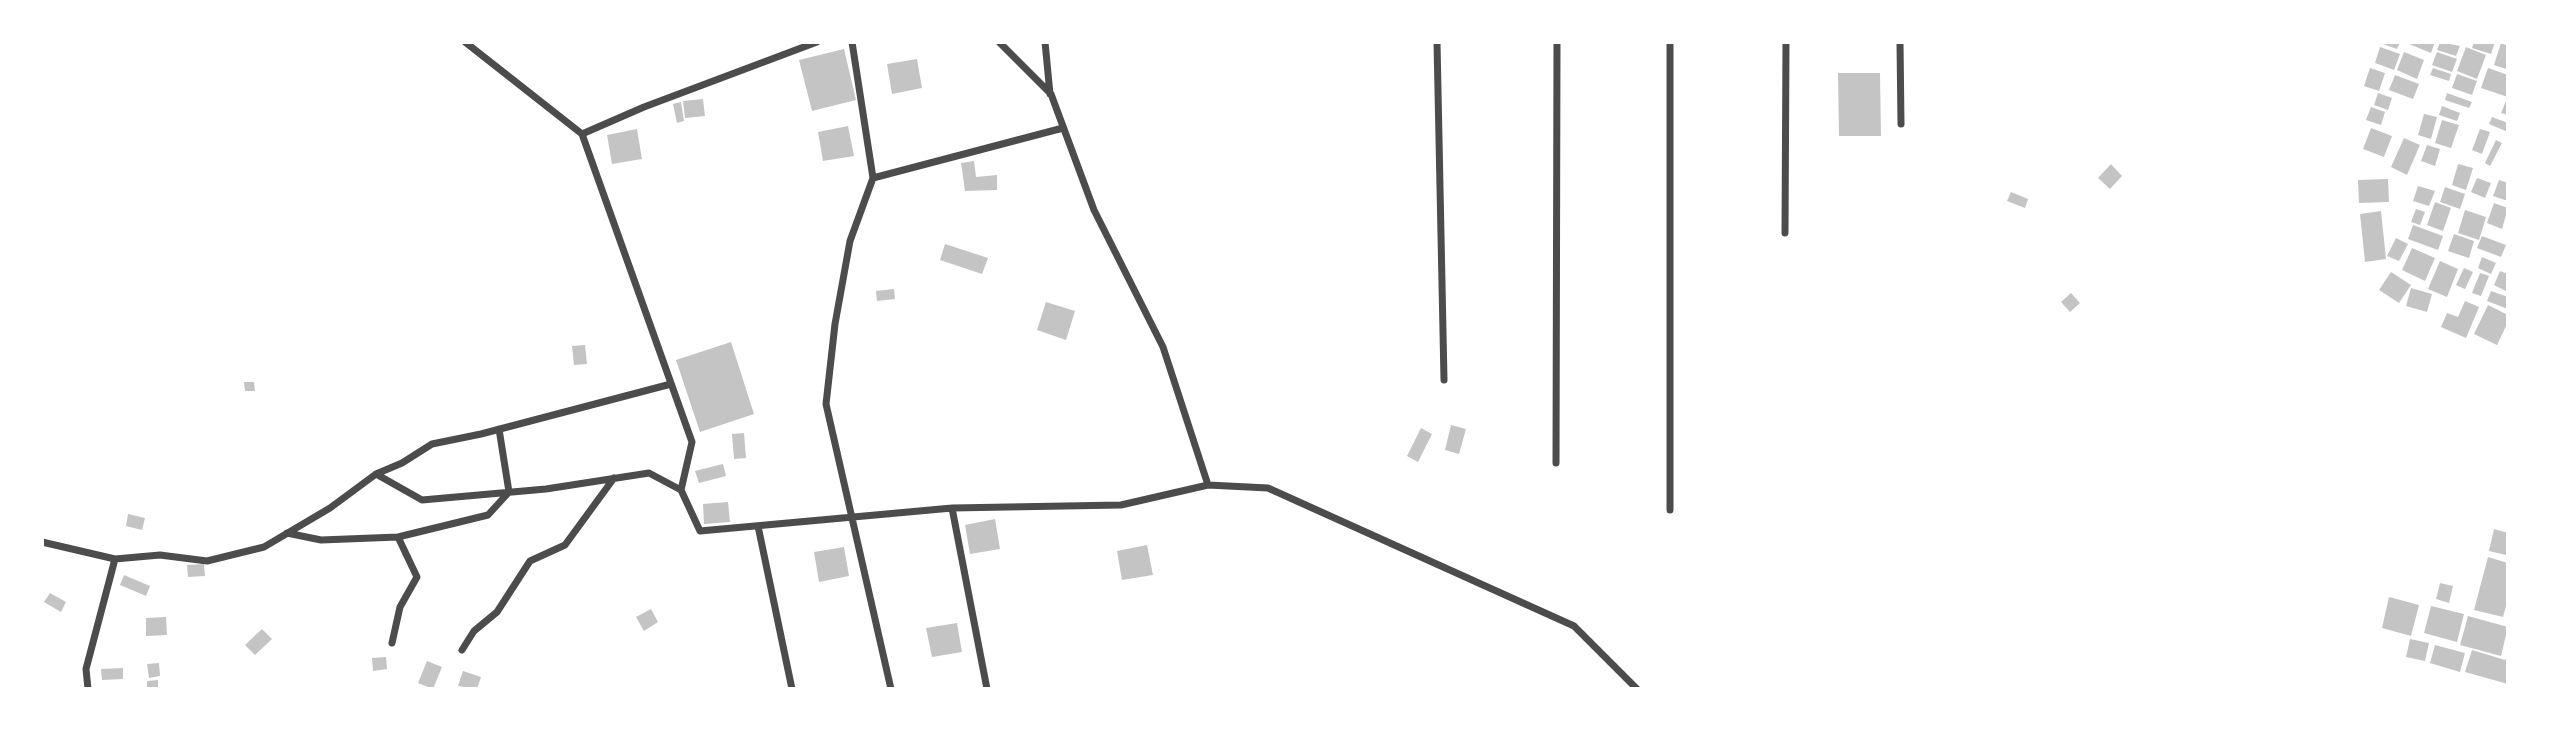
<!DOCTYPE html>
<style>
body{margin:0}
#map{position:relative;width:2550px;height:731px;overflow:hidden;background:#fff;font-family:Poppins,sans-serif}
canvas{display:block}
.frame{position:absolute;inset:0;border:44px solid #fff;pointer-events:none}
</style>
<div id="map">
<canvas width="2550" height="731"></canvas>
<div class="frame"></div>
</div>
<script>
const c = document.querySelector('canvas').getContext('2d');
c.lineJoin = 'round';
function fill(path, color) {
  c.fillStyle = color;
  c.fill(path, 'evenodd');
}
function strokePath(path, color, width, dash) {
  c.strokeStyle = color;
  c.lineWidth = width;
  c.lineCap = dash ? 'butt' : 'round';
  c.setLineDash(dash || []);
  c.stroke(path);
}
fill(new Path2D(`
 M2377 42H2400L2397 49Z
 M2410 42H2435L2431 53 2409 44Z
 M2440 42 2460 46 2456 56 2437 50Z
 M2474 42H2495L2491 54 2472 48Z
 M2501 43 2508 46 2506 69 2494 65Z
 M2380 47 2400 54 2394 70 2375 63Z
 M2466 47 2486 55 2477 79 2457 71Z
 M844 49 856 100 812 111 799 60Z
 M2404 52 2424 60 2417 79 2397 70Z
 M2437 52 2457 59 2452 72 2432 65Z
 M917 59 922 88 892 94 887 64Z
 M2370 68 2385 73 2379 91 2364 86Z
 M2433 68 2451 74 2449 81 2430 75Z
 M2488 68 2508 75V97L2481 88Z
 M1838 73H1880L1881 136H1839Z
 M2457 74 2477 81 2472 95 2452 88Z
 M2395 75 2419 84 2413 99 2389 90Z
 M2378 93 2392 98 2388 110 2374 105Z
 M2447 93 2472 102 2469 108 2445 100Z
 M703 99 705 116 685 118 683 101Z
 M2506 101 2508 102V115L2501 113Z
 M681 102 684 121 677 123 673 104Z
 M2442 106 2460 113 2457 121 2439 115Z
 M2371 107 2385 112 2381 125 2366 120Z
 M2424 114 2437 117 2431 139 2418 135Z
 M2492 117 2508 123V132L2489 124Z
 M2442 120 2459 125 2451 148 2435 143Z
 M848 126 854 156 823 161 818 132Z
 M2371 128 2392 136 2384 157 2363 149Z
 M637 129 642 159 612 164 607 135Z
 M2480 129 2490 132 2482 154 2472 150Z
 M2404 138 2420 145 2407 175 2391 167Z
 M2496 140 2502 143 2490 166 2485 163Z
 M2427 145 2440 149 2435 166 2421 161Z
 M974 161 976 177 997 175V190L965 191 961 163Z
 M2111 164 2122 176 2110 189 2098 178Z
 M2458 164 2473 168 2466 190 2452 185Z
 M2477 178 2491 183 2485 198 2471 192Z
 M2388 179 2389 202 2359 203 2358 180Z
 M2499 180 2508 183V201L2493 196Z
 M2418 186 2435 191 2429 206 2413 201Z
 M2445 187 2465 194 2460 209 2440 202Z
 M2011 192 2028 199 2025 208 2007 201Z
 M2435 202 2451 208 2443 231 2427 225Z
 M2494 203 2508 208 2502 229 2487 223Z
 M2416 209 2425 212 2420 225 2411 222Z
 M2465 210 2486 217 2479 240 2458 233Z
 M2381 211 2386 259 2365 262 2360 214Z
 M2413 225 2443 236 2438 250 2408 239Z
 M2454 234 2474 241 2469 258 2448 251Z
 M2482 236 2506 245 2501 257 2477 248Z
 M2396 238 2408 244 2399 261 2387 256Z
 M945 244 988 258 982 274 940 260Z
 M2412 248 2435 258 2425 281 2402 270Z
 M2482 257 2496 263 2491 274 2478 268Z
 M2440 261 2458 269 2447 297 2428 289Z
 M2464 268 2473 272 2465 289 2456 285Z
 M2500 271 2508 274V292L2494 285Z
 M2391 272 2411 285 2399 303 2379 290Z
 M2480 273 2489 276 2481 296 2472 293Z
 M2411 288 2432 294 2427 312 2406 306Z
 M894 289 895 299 877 301 876 291Z
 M2491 291 2508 297V309L2487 301Z
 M2071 293 2080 303 2070 312 2061 302Z
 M2465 301 2479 307 2466 338 2441 327 2447 313 2458 317Z
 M1046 302 1075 311 1066 340 1037 330Z
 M2488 305 2508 315V322L2497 345 2474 334Z
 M731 342 754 414 700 432 676 360Z
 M585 345 587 364 574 365 572 346Z
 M244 382H254L255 391H245Z
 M1451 425 1466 429 1459 454 1445 450Z
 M1421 428 1432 434 1418 462 1407 456Z
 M744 433 746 458 734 459 732 434Z
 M723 464 726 476 699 483 695 471Z
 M728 502 730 522 704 524 703 504Z
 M128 514 145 518 142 530 126 526Z
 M995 519 1000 549 970 554 965 525Z
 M2494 529 2508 533 2506 555 2489 551Z
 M1147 545 1153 575 1122 580 1117 551Z
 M844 547 849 576 819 582 814 552Z
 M2488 557 2508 563V599L2503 617 2474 610Z
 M204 564 205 576 188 577 187 565Z
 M124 575 150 586 146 596 120 585Z
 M2440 583 2453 586 2449 603 2436 599Z
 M50 593 66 602 61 612 44 602Z
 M2389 597 2419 605 2411 636 2382 628Z
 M2431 606 2464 614 2457 642 2424 633Z
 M651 609 658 622 644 631 636 617Z
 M2468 616 2508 627 2501 656 2460 645Z
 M166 617 167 635 146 636V618Z
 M957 623 962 652 932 657 926 628Z
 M262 629 272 639 255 655 245 645Z
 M2410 639 2429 643 2425 661 2406 657Z
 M2435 645 2465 653 2460 672 2430 663Z
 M2472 650 2505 660 2508 654V684L2465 672Z
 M386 657 387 669 373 671 372 658Z
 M427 661 442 667 433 689 418 683Z
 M159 663 160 676 149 678 147 664Z
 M123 668V679L102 680 101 669Z
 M463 671 481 677 477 689 458 686Z
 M158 680V689H147V681Z`), '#c4c4c4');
strokePath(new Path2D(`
 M465 42 582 134 692 442 681 490
 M852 42 873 178 1063 128
 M999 42 1051 94 1094 210 1163 347 1208 485
 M1045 42 1050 94
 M1437 42 1444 380
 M1670 42V510
 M1900 42 1901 124
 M582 134 644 107 817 42
 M873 178 850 241 835 324 826 404 891 689
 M1785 233 1786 42
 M1556 463 1557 42
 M376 474 402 463 432 444 481 434 671 384
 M952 508 987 689
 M758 526 792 689
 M287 533 321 540 398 537 488 515 509 492 499 429
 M42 542 115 559 160 555 207 561 264 547 330 508 376 474 422 500 546 489 649 473 681 490 700 531 952 508 1121 505 1208 485 1268 488 1574 626 1637 689
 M392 643 400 607 417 577 398 537
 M462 650 474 631 497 612 530 561 565 545 614 478
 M88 689 86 669 115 559`), '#4c4c4c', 7);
</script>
